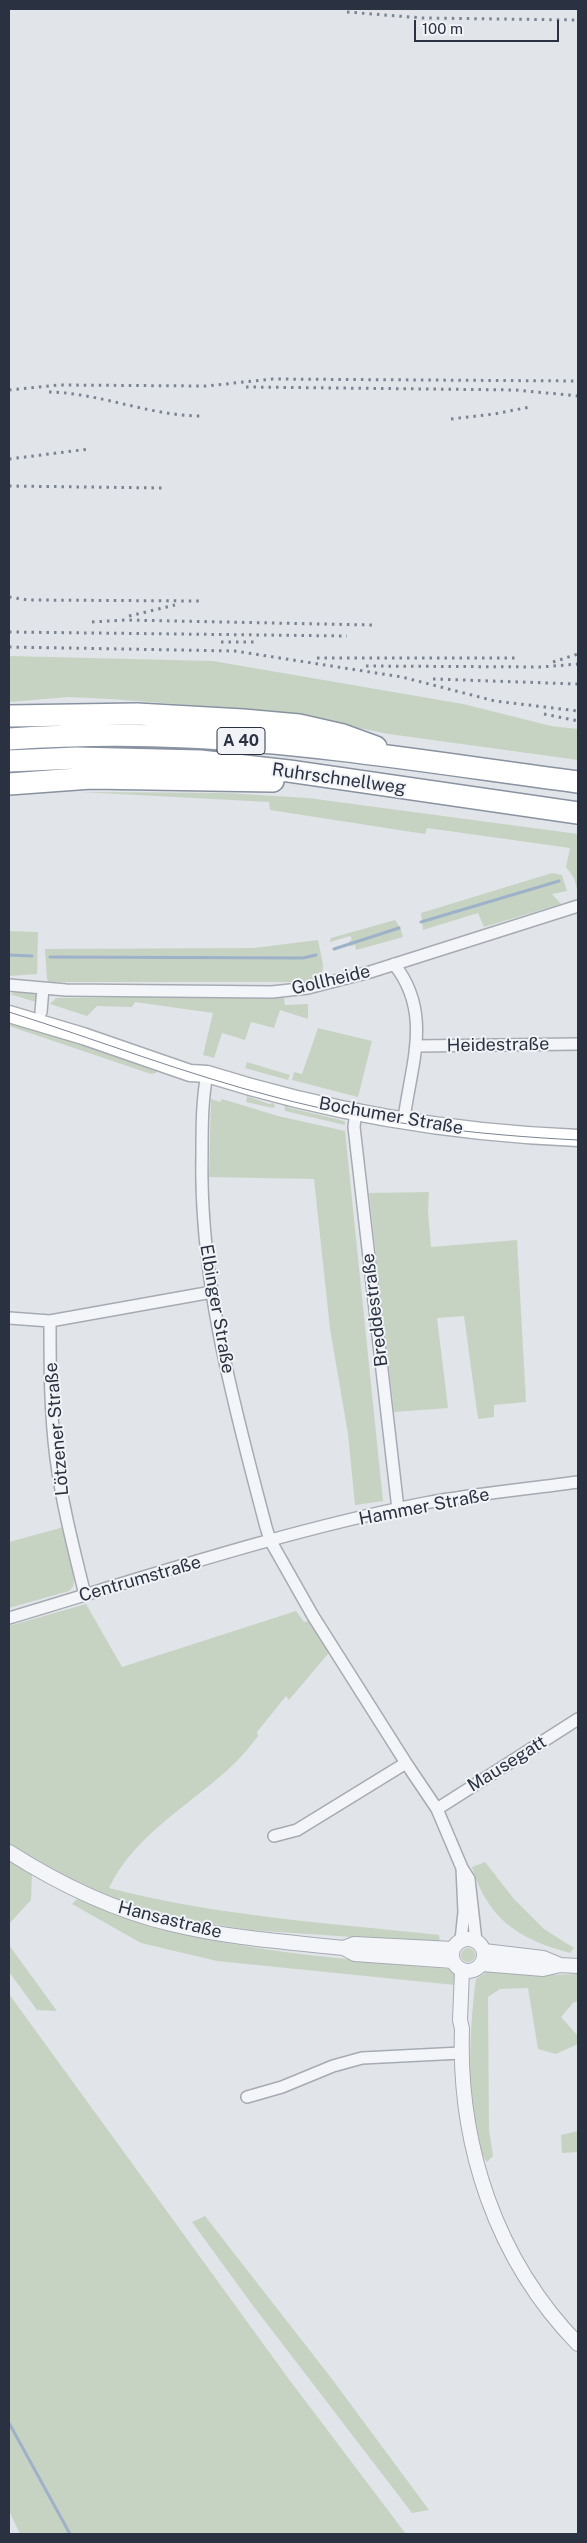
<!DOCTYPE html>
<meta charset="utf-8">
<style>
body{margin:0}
#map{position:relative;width:587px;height:2543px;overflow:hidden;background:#e1e4e9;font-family:"Public Sans",sans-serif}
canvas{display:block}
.frame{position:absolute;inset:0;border:10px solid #2a3241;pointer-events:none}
.scale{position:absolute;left:414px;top:20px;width:145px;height:22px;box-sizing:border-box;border:2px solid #2a3241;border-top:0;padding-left:6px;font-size:15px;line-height:18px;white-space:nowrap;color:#2a3241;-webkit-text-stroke:4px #f1f3f7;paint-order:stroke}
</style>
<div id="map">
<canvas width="587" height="2543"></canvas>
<div class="frame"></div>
<div class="scale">100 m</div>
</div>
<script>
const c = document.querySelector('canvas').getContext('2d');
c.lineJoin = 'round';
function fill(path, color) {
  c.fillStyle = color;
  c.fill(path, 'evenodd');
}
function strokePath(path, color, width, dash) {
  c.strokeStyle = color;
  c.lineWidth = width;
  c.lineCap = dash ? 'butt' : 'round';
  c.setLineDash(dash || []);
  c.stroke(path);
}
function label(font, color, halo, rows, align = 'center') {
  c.font = font + ' "Public Sans",sans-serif';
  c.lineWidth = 4;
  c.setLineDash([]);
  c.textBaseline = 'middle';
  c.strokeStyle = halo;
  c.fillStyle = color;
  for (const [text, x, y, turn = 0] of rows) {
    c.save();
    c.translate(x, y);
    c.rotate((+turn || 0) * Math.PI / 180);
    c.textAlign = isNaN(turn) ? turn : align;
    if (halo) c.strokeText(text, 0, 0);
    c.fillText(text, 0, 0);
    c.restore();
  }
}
fill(new Path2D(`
 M9 656 213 661 463 704 551 726 578 729V760L389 734 278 712 111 699 68 697 9 702Z
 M81 792 227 793 308 798 578 834V893L574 878 566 867 570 848 427 828 425 834 270 810 269 802Z
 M552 873 562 875 567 891 552 894 561 904 484 927 478 913 423 930 421 913Z
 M395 920 400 927 403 937 356 950 355 945 350 946 349 942 352 939 350 936 330 942 331 938Z
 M9 931 38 932 37 974 9 976Z
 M318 940 323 964 322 979 303 982H49L47 979 45 949 254 948Z
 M21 991 37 993 36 1002 9 994Z
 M245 996 284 997 285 1005 308 1004V1019L280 1010 274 1028 251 1022 245 1040 222 1033 214 1058 203 1055 213 1013 135 1002 132 1007 97 1006 87 1016 50 1004 56 998Z
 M9 1021 158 1069 156 1073 151 1074 9 1026Z
 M318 1028 372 1041 358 1097 292 1080 294 1072 302 1074Z
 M247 1062 290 1075 288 1080 245 1068Z
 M247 1096 269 1104 273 1103 275 1106 273 1108 246 1102Z
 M211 1099 220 1102 222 1099 278 1116 345 1131 383 1501 355 1505 348 1434 330 1329 314 1179 209 1177Z
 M284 1104 290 1108 341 1120 345 1122V1125L285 1111Z
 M429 1192 428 1210 431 1247 517 1240 526 1402 494 1405V1417L478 1419 464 1316 437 1318 448 1408 394 1412 369 1193Z
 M64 1527 75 1576 73 1587 69 1591 9 1608V1542Z
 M86 1604 122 1667 296 1611 304 1622 308 1621 333 1648 289 1700 286 1696 257 1732 258 1736C251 1745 244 1754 236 1762 194 1803 135 1833 109 1888 217 1916 328 1923 439 1935L440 1943 249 1930 195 1921 104 1897 77 1885 9 1846V1626Z
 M9 1858 32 1873 31 1900 9 1924Z
 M485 1862 514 1899 544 1929 574 1948 570 1953C519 1939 488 1920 472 1867Z
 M77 1899C171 1937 258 1951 358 1960 389 1963 419 1967 449 1969L456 1975 455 1985 217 1961 141 1943 72 1904Z
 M9 1945 57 2011 37 2010 9 1972Z
 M461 1955a7 7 0 1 1 14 0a7 7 0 1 1-14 0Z
 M510 1971 546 1975 578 1974V2001L573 2003 561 2017 578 2036V2044L556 2054 538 2049 528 1988 500 1989 488 1997 489 2130 493 2156 487 2162C463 2130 470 2019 476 1979L487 1972Z
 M9 1994 288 2378 406 2534H20L9 2511Z
 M578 2131V2152L562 2153 561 2135Z
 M205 2216 332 2379 429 2510 412 2513 251 2303 192 2222Z`), '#c7d3c2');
strokePath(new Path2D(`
 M421 922 559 881
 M334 949 399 928
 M9 955 32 956
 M50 957 303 958 316 955
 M9 2423 70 2534`), '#9db2c9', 3);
const minor = new Path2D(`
 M394 964C433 1013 411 1064 404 1119
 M9 985 66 990 272 992 308 988 370 972 578 906
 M41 1012 43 988
 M417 1046 578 1044
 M207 1074C202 1100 202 1127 202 1154 199 1281 234 1405 266 1527L270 1540 313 1616 406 1763
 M356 1111 354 1127 398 1509
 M9 1318 50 1321 212 1292
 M50 1321C50 1366 50 1412 56 1458 62 1504 74 1550 85 1595
 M9 1618C146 1577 284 1531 425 1503 475 1494 527 1489 578 1482
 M437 1809 578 1719
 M274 1836 297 1830 406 1763 437 1809 462 1868 469 1879 476 1941
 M461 1940 464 1912 462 1868
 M247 2097 282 2087 333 2066 362 2058 461 2053`);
const tertiary = new Path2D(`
 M9 1852C59 1884 113 1910 171 1924 228 1938 287 1942 344 1948L355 1954 453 1961
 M452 1955a16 16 0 1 1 32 0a16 16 0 1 1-32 0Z
 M344 1948 354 1944 453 1949
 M484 1951 543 1958 560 1965 578 1966
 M482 1964 543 1969 560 1965
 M462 1971 460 2020 462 2029C458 2145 496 2260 578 2344`);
const secondary = new Path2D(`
 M9 1014 83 1036 190 1073 207 1074C327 1112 453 1133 578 1138`);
const motorway = new Path2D(`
 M9 716 137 714 243 720 299 725 343 735 376 747
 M9 739C68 735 127 734 187 737 318 743 448 765 578 782
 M9 761 76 758 200 761 289 771 578 813
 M9 784 91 778 273 781`);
strokePath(minor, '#a6abb3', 14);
strokePath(tertiary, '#a6abb3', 16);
strokePath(secondary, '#a6abb3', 19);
strokePath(motorway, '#8992a0', 24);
strokePath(minor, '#f4f5f8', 11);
strokePath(tertiary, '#f4f5f8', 14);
strokePath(secondary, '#fff', 16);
strokePath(motorway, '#fff', 21);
strokePath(new Path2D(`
 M9 1012C98 1040 185 1074 275 1097 373 1123 477 1135 578 1140`), '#7b8493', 1);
strokePath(new Path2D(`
 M347 12 423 18 578 20
 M246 387 516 390 578 396
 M9 390 59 385 206 386 273 379 578 381
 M49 392C101 393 149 416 202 416
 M451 419 494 414 530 407
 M9 459 89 449
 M9 486 163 488
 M9 597 28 600 200 601
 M129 616 175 605
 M92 622 125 620 372 625
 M9 632 347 636
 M221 642H258
 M9 647 235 651 402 677 495 701 578 711
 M317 658H517
 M553 662 578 654
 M366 666 541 667 578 664
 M433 679 578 684
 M544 714 578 721`), '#7b8493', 3, [2.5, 5]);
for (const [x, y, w] of [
 [241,741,48]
]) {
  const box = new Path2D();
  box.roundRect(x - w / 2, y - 13.5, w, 27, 4);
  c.fillStyle = '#f1f3f7';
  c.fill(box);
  strokePath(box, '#2a3241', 1);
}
label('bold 16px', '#2a3241', null, [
 ["A 40",241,741]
]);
label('18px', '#2a3241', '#f1f3f7', [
 ["Ruhrschnellweg",339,779,8],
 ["Gollheide",331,980,-13],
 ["Heidestraße",498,1045,-1],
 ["Bochumer Straße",391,1116,10],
 ["Elbinger Straße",217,1309,80],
 ["Breddestraße",375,1310,-97],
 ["Lötzener Straße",57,1429,-95],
 ["Hammer Straße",424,1507,-11],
 ["Centrumstraße",140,1579,-16],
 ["Mausegatt",507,1764,-32],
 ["Hansastraße",170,1920,14]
]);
</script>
